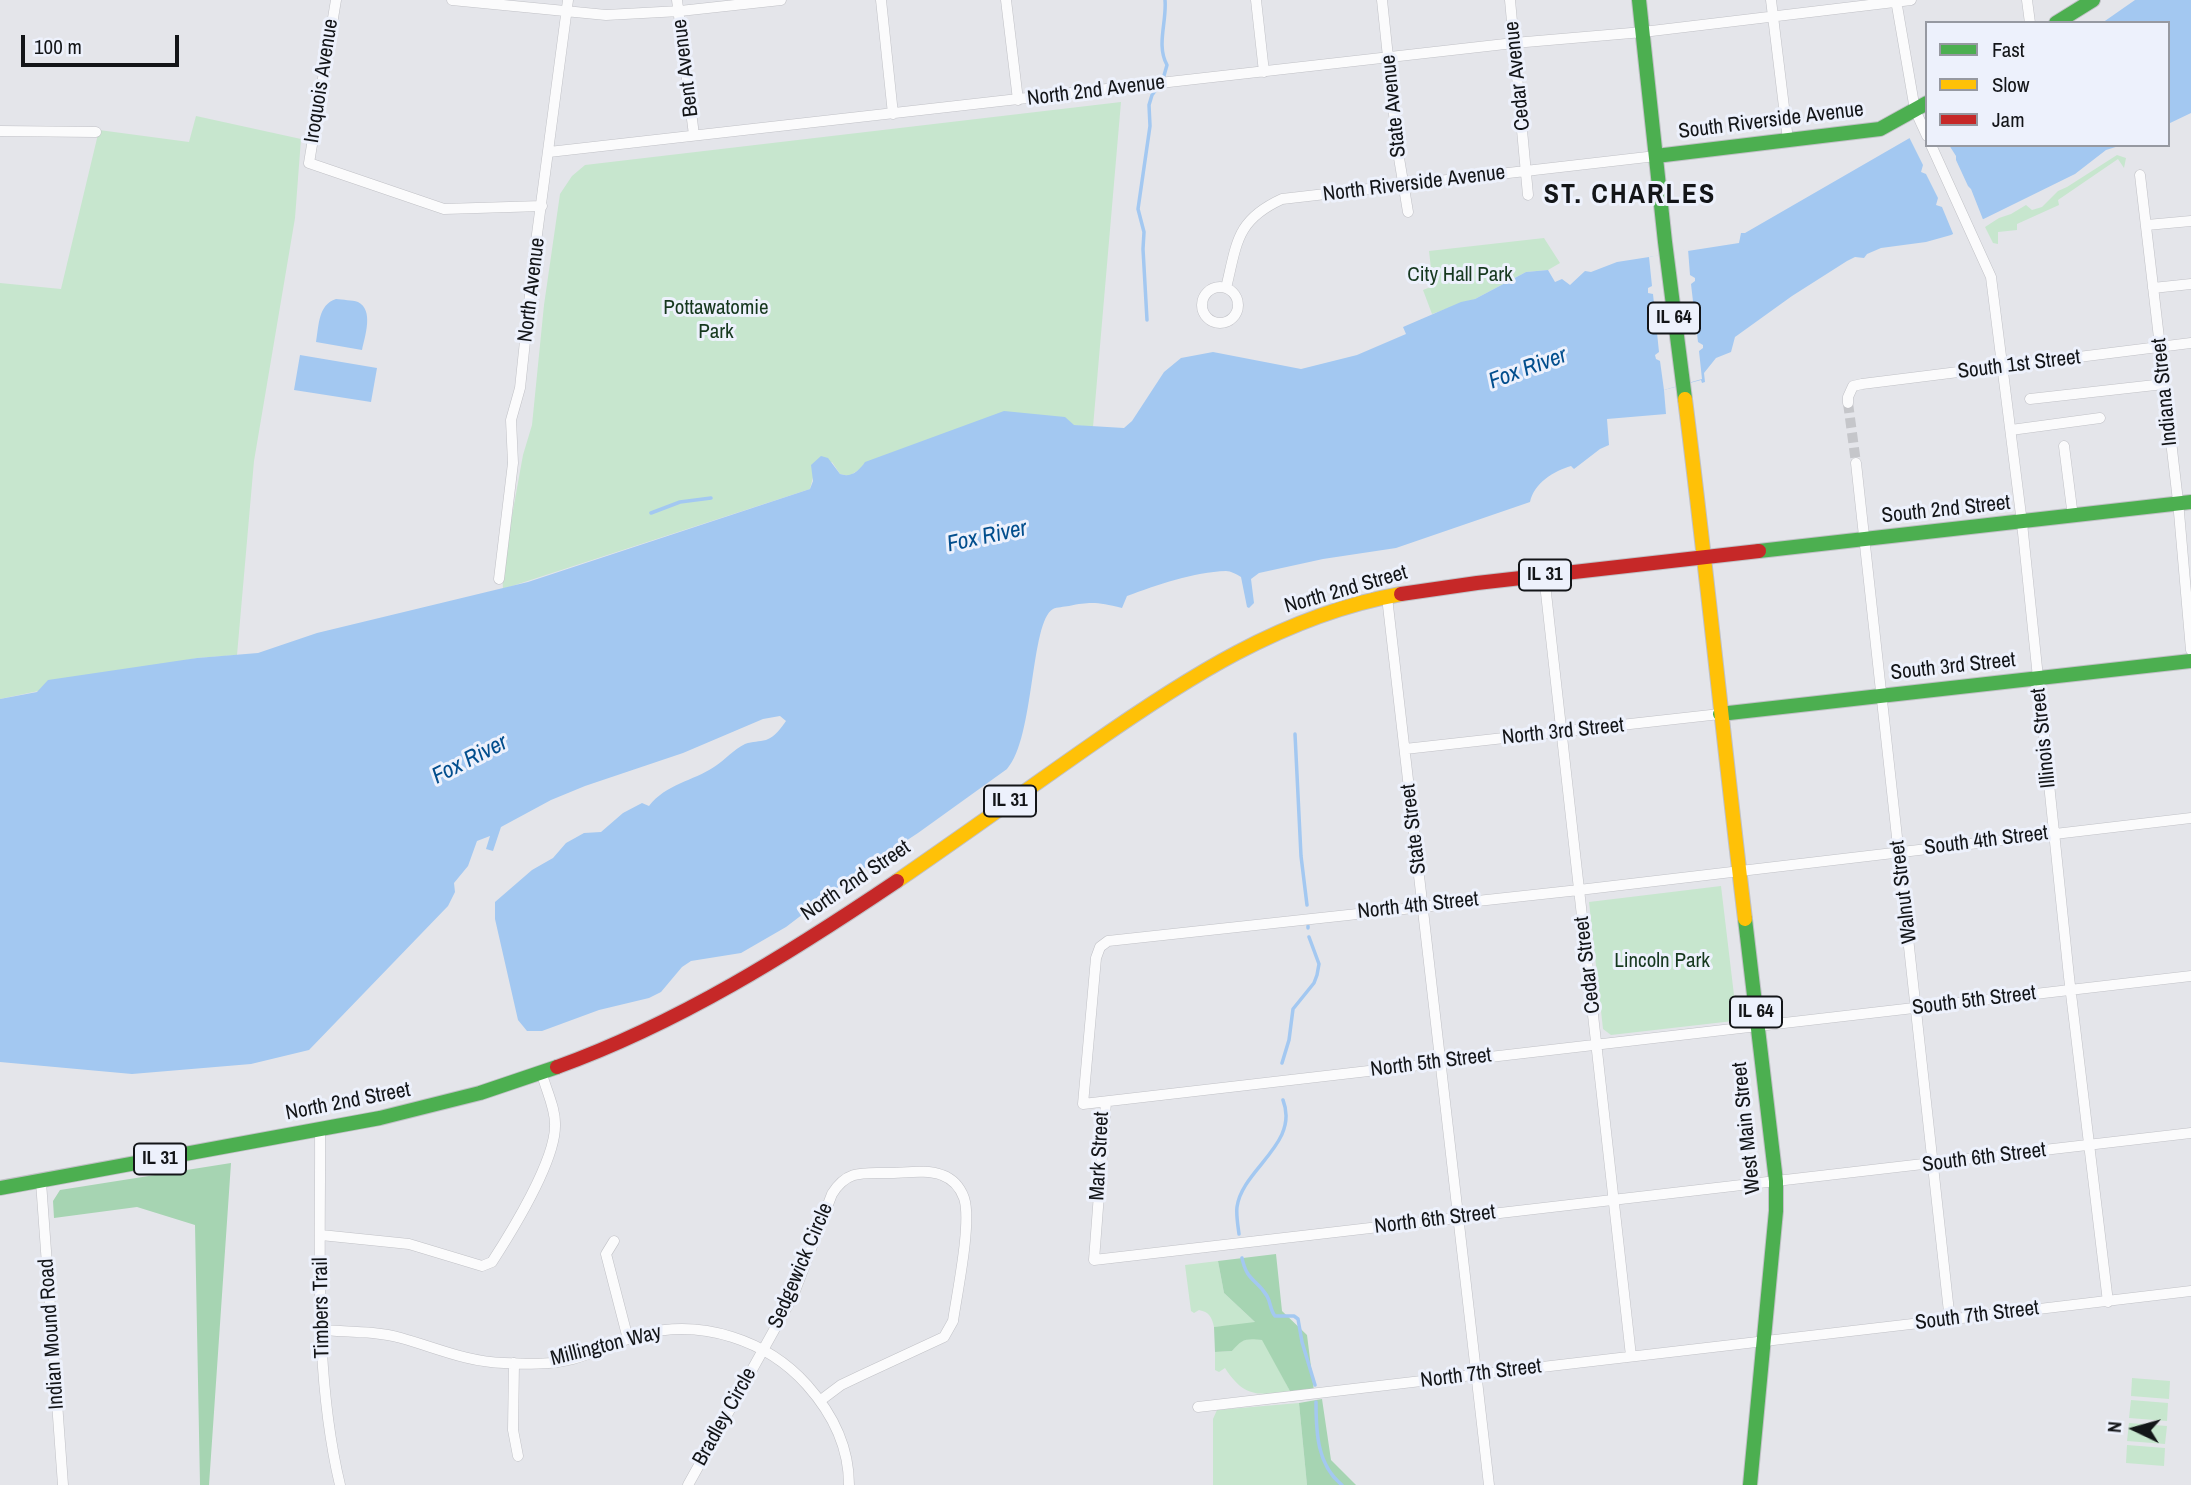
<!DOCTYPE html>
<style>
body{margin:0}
#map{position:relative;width:2191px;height:1485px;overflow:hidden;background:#e4e5ea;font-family:"Archivo Narrow",sans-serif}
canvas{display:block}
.legend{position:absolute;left:1925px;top:21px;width:245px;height:126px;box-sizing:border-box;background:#edf1fc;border:2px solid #9699a1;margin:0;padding:9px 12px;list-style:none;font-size:21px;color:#131518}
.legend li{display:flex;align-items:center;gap:14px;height:35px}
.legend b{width:35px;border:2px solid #9699a1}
.north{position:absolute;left:2100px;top:1394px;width:70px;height:70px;-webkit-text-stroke:5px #edf1fc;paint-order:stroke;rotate:275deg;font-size:19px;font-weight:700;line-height:28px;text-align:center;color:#131518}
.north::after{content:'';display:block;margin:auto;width:24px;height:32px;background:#131518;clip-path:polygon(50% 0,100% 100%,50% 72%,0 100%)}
.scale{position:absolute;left:21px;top:35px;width:158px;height:32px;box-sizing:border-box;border:4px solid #131518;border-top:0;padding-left:9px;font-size:21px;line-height:24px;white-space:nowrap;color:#131518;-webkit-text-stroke:5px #edf1fc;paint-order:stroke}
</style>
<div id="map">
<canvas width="2191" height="1485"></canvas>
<ul class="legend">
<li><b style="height:9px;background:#4caf50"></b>Fast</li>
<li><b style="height:9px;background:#ffc107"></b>Slow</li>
<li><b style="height:9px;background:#c62828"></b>Jam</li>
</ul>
<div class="north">N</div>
<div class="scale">100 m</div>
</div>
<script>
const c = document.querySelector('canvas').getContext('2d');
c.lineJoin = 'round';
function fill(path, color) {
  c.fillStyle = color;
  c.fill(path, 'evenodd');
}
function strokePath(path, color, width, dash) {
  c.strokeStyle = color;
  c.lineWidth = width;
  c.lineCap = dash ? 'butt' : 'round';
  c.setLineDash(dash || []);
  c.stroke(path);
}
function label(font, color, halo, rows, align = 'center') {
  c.font = font + ' "Archivo Narrow",sans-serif';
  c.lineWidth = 6;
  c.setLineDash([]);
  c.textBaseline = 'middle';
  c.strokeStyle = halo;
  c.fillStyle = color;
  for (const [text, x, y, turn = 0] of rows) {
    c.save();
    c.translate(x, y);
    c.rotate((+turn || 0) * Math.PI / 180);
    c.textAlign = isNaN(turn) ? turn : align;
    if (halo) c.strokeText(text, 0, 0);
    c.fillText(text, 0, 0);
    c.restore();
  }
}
fill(new Path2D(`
 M1121 102 1093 427 1073 425 862 468 849 476 840 474 832 462 813 477 810 489 503 589 502 571 523 455 532 425 544 305 560 194 572 176 585 165Z
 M196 116 301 139 295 218 254 461 237 655 197 658 0 699V283L61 289 99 130 189 142Z
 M2117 155 2126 158 2124 168 2118 159 2058 200 2059 205 2017 224V230L1998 232V244L1993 243 1985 227 1999 218 2011 214 2026 205 2032 210 2042 207 2058 191 2067 187Z
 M1544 238 1560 263 1548 270 1526 272 1475 299 1432 314 1423 290 1433 286 1429 251Z
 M1721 886 1736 1012 1733 1021 1611 1035 1603 1029 1589 902Z
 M1218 1261 1224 1293 1255 1322 1254 1324 1214 1327C1212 1317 1209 1312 1199 1310L1194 1313 1191 1311 1185 1265Z
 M1250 1338 1263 1340 1291 1393C1258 1394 1245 1399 1225 1368L1219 1372 1215 1370V1352L1232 1351 1237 1343Z
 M2132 1378 2170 1381 2169 1399 2131 1396Z
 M2131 1400 2168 1403 2167 1421 2129 1418Z
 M1299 1403 1307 1485H1213V1419L1217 1410Z
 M2129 1423 2167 1426 2165 1444 2127 1441Z
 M2127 1445 2165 1448 2164 1466 2126 1463Z`), '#c7e6ce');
fill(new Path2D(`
 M231 1163 209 1485H200L195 1225 137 1207 54 1218 53 1201 60 1190Z
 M1276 1254 1282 1311 1307 1335 1314 1391 1291 1393 1262 1340C1246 1338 1242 1339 1232 1351L1215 1352 1214 1327 1255 1322 1224 1293 1218 1261Z
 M1322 1399 1331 1460 1356 1485H1307L1299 1403Z`), '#a6d4b2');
fill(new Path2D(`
 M2135 0H2191V113L2168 124V23H2102Z
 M1927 128V145H2122L2106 150 2075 174 1951 235 1926 242 1881 248 1867 254 1864 258 1855 257 1847 261 1792 296 1735 337 1731 352 1716 358 1704 373 1705 382 1702 383 1701 380 1664 390 1666 414 1607 419 1609 445 1600 449 1574 469 1571 466C1554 471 1534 483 1530 502L1396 548 1323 559 1259 573 1251 579 1254 603 1249 608 1247 607 1241 577C1236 574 1231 571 1226 571 1194 572 1157 585 1127 596L1122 608C1099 603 1093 601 1069 606 1064 607 1057 607 1053 609 1030 622 1035 738 1007 769L918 833 857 873 786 927 741 953 691 961 682 967 661 992 649 998 599 1010 542 1031H527L518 1020 495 919V902L532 870 553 858 566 843 584 833 601 832 623 813 642 803 649 806C666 784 693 781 714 767 725 760 734 749 745 744 753 741 759 742 766 740 775 737 781 728 786 721L780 716 763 719 683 753 585 786 551 800 501 827 493 851 486 849 490 836 477 841 468 866 454 883 455 892 448 906 309 1050 251 1064 132 1074 0 1062V699L37 692 48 680 197 658 258 653 317 633 528 582 810 489 813 481 811 465 821 456 828 458 840 474C851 478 859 471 865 462L1004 411 1065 417 1074 425 1124 428 1132 421 1164 372 1181 358 1213 352 1301 369 1357 355 1406 334 1403 327 1461 302 1475 299 1526 272 1548 270 1555 282 1562 279 1570 285 1585 271 1591 272 1617 262 1739 243 1741 233H1745Z
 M336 299C343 300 352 300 358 302 374 310 365 336 362 350L316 342C319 325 318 305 336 299Z
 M300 355 377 368 371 402 294 390Z`), '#a3c8f1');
fill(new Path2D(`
 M1927 125V145H1949L1956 156V160L1968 186 1971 189 1984 222 1954 236 1942 207 1936 205 1938 198 1926 174 1921 172 1923 165 1908 135Z
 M1688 249 1690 275 1695 278V281L1691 284 1694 310 1698 311 1695 316 1698 342 1703 345V348L1699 351 1702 379 1664 390 1660 361 1656 359 1655 355 1659 352 1653 294 1648 293V288L1652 286 1649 257Z`), '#e4e5ea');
strokePath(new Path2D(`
 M1163 79 1167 65C1156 45 1167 22 1165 0
 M1147 320 1143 249 1144 232 1138 209 1150 126 1149 105 1152 95 1159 86
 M651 513 680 502 711 498
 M1295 734 1301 856 1307 905
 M1308 928V926
 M1282 1063 1289 1040 1293 1009 1314 983 1317 975 1319 964 1309 937
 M1239 1234C1238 1226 1236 1215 1237 1207 1242 1169 1300 1144 1283 1100
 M1242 1258C1247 1282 1257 1279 1267 1296 1271 1303 1270 1310 1275 1316H1294L1298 1319 1302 1342 1315 1385
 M1316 1402C1316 1432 1317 1465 1342 1485`), '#a3c8f1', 3.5);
strokePath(new Path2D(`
 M1848 403 1856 463`), '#c5c6ca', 10, [10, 5]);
const street = new Path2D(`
 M336 0 309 163 444 209 542 206
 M452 0 606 15 680 11 781 0
 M677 0 694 135
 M881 0 893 114
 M1006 0 1018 100
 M1256 0 1264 72
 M1382 0 1398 152 1408 212
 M1510 0 1528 195
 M1771 0 1788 140
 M1896 0 1915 110 1927 136
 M2027 0 2030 23
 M0 131 96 132
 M1931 145 1991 277 2022 523 2069 977 2108 1302
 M549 152 1514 43 1643 32 1911 0
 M2140 175 2178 501 2191 650
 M2147 225 2191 221
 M1202 305a18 18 0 1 1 36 0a18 18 0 1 1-36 0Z
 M1226 288C1237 243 1236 220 1282 199L1656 156
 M2153 288 2191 284
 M2030 399 2164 384
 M1848 403V397L1853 386 1862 384 2191 343
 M2011 430 2100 418
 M2064 446 2073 517
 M1856 463 1950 1321
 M1544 575 1631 1356
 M499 579 513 463 511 420 520 388 534 257 568 0
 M1387 597 1489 1485
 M1405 749 1720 714
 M2191 818 1579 890 1108 941 1100 947 1096 958 1083 1104 2191 976
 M1106 1102 1094 1260 2191 1133
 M320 1130C321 1246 313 1372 340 1485
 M41 1182 63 1485
 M321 1235 409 1244 482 1266 492 1262C512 1231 555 1161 555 1126 556 1109 546 1090 542 1074
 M614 1241 606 1254 628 1339
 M322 1330C349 1332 376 1331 401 1338 437 1348 467 1362 504 1363 526 1364 552 1365 573 1359 597 1352 619 1341 643 1334 702 1319 767 1340 807 1385 832 1413 849 1447 849 1485
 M514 1363 513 1430 518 1456
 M1198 1407C1529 1370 1860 1330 2191 1291
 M688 1485 793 1296 832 1194C847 1170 862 1173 888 1173 904 1173 927 1169 942 1175 953 1179 960 1187 964 1198 972 1222 957 1293 953 1321L944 1337 862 1375 841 1385 821 1400`);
const fast = new Path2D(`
 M1639 0 1665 242 1685 399
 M2056 23 2093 0
 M1656 156 1880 129 1927 103
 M1759 551 2191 502
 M1720 714 2191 661
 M1745 919 1776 1181V1211L1750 1485
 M0 1188 380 1118 480 1093 557 1067`);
const slow = new Path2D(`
 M1685 399C1707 572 1724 746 1745 919
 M897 881C961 837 1025 791 1088 747 1185 679 1283 615 1401 594`);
const jam = new Path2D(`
 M1401 594 1477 583 1759 551
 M557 1067C679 1023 790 953 897 881`);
strokePath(street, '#c0c1c6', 11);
strokePath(fast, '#c0c1c6', 16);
strokePath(slow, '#c0c1c6', 16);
strokePath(jam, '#c0c1c6', 16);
strokePath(street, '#fbfbfc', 10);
strokePath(fast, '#4caf50', 14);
strokePath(slow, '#ffc107', 14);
strokePath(jam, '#c62828', 14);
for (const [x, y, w] of [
 [1674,318,52],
 [1545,575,52],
 [1010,801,52],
 [1756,1012,52],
 [160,1159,52]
]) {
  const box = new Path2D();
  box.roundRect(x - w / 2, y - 15.5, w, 31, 5);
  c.fillStyle = '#edf1fc';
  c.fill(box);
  strokePath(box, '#131518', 2);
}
label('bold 19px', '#131518', null, [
 ["IL 64",1674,318],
 ["IL 31",1545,575],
 ["IL 31",1010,801],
 ["IL 64",1756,1012],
 ["IL 31",160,1159]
]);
label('21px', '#131518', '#edf1fc', [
 ["Bent Avenue",686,68,-97],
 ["Cedar Avenue",1518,76,-96],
 ["Iroquois Avenue",322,81,-81],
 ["North 2nd Avenue",1096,91,-7],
 ["State Avenue",1394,106,-96],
 ["South Riverside Avenue",1771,121,-7],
 ["North Riverside Avenue",1414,184,-7],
 ["North Avenue",532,290,-83],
 ["South 1st Street",2019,365,-7],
 ["Indiana Street",2165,392,-96],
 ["South 2nd Street",1946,510,-6],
 ["North 2nd Street",1346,590,-16],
 ["South 3rd Street",1953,667,-6],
 ["North 3rd Street",1563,732,-6],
 ["Illinois Street",2044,738,-96],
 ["State Street",1414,829,-97],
 ["South 4th Street",1986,841,-7],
 ["North 2nd Street",856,881,-34],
 ["Walnut Street",1904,892,-97],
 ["North 4th Street",1418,906,-6],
 ["Cedar Street",1588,965,-97],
 ["South 5th Street",1974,1001,-7],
 ["North 5th Street",1431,1063,-7],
 ["North 2nd Street",348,1102,-11],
 ["West Main Street",1747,1128,-96],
 ["Mark Street",1100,1156,-87],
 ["South 6th Street",1984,1158,-7],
 ["North 6th Street",1435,1220,-7],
 ["Sedgewick Circle",801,1266,-67],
 ["Timbers Trail",322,1308,-91],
 ["South 7th Street",1977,1316,-7],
 ["Indian Mound Road",52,1334,-94],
 ["Millington Way",606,1346,-14],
 ["North 7th Street",1481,1374,-7],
 ["Bradley Circle",725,1417,-61]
]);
label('21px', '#16381e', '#edf1fc', [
 ["City Hall Park",1460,275],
 ["Pottawatomie",716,308],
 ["Park",716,332],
 ["Lincoln Park",1662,961]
]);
label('italic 23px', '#024e8d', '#edf1fc', [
 ["Fox River",1528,369,-20],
 ["Fox River",987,537,-12],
 ["Fox River",470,760,-27]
]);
c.letterSpacing = '2px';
label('bold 28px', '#131518', '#edf1fc', [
 ["ST. CHARLES",1630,195]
]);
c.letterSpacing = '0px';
</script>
